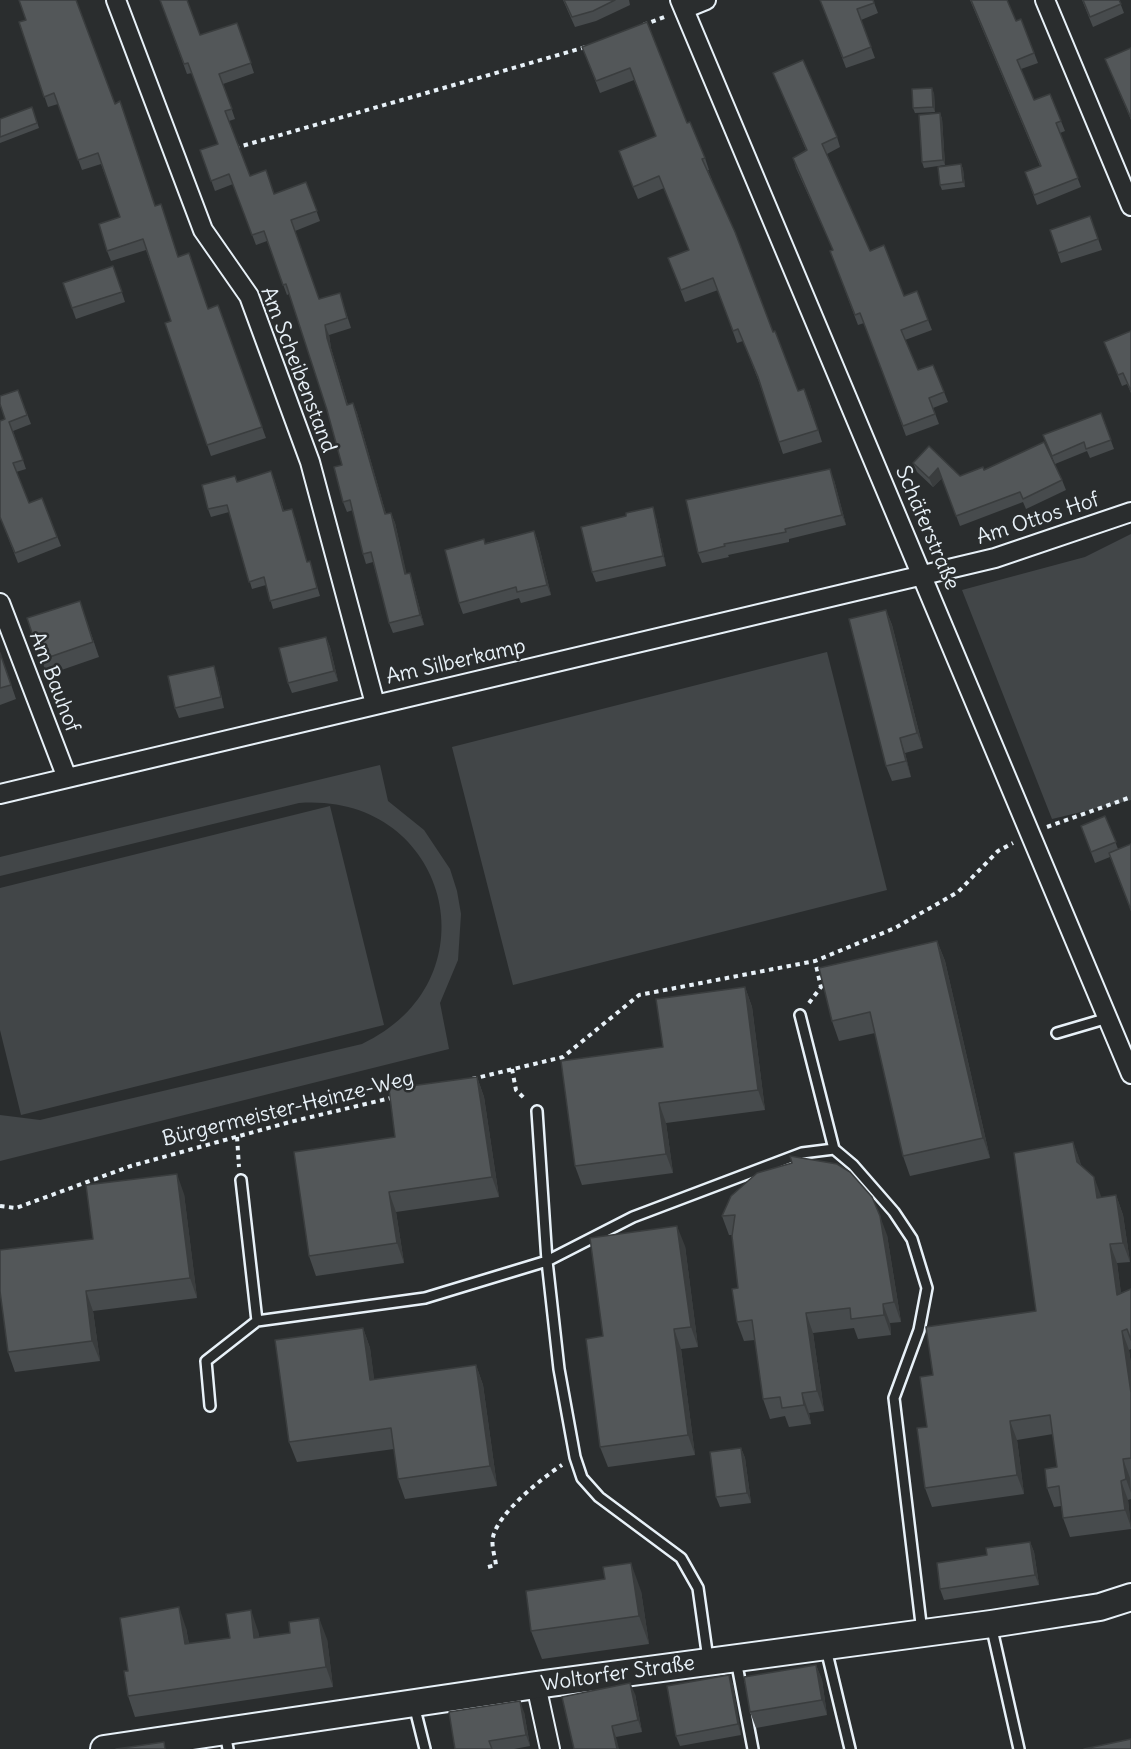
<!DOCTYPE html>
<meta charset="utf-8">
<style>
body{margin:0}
canvas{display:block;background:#2a2d2e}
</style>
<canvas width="1131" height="1749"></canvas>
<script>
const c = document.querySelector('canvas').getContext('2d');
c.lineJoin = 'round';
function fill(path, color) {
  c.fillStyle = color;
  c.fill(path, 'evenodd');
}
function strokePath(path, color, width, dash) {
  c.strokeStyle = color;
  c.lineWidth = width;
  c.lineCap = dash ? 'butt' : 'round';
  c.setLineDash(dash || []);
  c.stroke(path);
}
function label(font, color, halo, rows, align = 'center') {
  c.font = font + ' Delius,sans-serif';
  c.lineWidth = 5;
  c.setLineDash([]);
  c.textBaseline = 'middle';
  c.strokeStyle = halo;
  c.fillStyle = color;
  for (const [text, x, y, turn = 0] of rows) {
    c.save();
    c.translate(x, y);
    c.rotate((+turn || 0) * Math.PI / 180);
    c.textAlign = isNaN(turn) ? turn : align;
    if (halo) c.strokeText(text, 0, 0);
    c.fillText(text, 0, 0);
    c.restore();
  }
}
fill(new Path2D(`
 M1131 534V800L1052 819 962 590 1085 557Z
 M827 652 887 890 513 985 452 747Z
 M380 765 388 801 424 830 450 869 457 891 461 914 458 960 440 1003 449 1049 0 1161V1115L40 1120 362 1044C498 981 449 792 299 803L0 876V857Z
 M330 806 384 1025 21 1115 0 1030V888Z`), '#424648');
const lane = new Path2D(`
 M800 1015 834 1149
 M1057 1033 1108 1018
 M241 1180 257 1321
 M210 1406 206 1361 257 1321 425 1298 547 1261 537 1111
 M991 1625 1019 1749
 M826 1649 850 1749
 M708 1659 698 1588 681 1558 599 1497 582 1478 575 1457 559 1369 547 1261 633 1217 802 1153 834 1149 853 1165 894 1212 912 1239 927 1288 919 1330 894 1398 922 1632
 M736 1660 753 1749
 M414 1705 425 1749
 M225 1733 228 1749`);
const street = new Path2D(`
 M116 0 203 230 249 296 310 462 375 704
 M680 0 1131 1074
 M1045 0 1131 206
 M684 9 706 0
 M0 603 67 778
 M0 794 995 558 1131 512
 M536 1685 550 1749`);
const secondary = new Path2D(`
 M104 1749 536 1685 991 1624 1100 1607 1131 1597`);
strokePath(lane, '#e8f1f8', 14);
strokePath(street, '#e8f1f8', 22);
strokePath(secondary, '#e8f1f8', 30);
strokePath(new Path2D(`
 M643 25 667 16
 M235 148 586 47
 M1047 827 1131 797
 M809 1003 821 987 815 961
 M512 1069 516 1090 526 1100
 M472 1079 563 1057 639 995 815 961 895 928 958 892 998 851 1013 843
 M237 1137 239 1167
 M0 1206 16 1208 131 1166 290 1122 395 1097
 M488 1567 496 1565C495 1557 491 1545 493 1537 498 1513 542 1478 562 1465`), '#e8f1f8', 4, [4.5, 4.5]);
strokePath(lane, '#2a2d2e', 9);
strokePath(street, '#2a2d2e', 18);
strokePath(secondary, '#2a2d2e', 26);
fill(new Path2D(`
 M160 0 200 35 237 23 254 73 223 84 235 119 229 121 250 176 274 194 306 182 320 221 295 231 319 299 340 293 343 303 351 328 329 335 331 348 348 405 353 403 357 413 386 514 391 513 395 523 406 573H410L413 583 424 625 393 633 389 623 373 562 366 564 363 554 353 510 347 512 343 502 342 465 327 410 289 294 287 295 267 241 256 245 233 184 215 191 200 150 218 144 192 73 187 74Z
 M563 0H629L630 5 596 21 575 27Z
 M820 0H873L878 13 861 20 875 58 846 68Z
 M970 0H1007L1016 21 1021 19 1038 63 1021 69 1034 100 1050 94 1065 131 1060 133 1081 187 1037 205 1025 172 1040 166Z
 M1082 0H1119L1124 13 1093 27Z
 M26 20 115 104 155 206 178 257 208 309 218 305 266 438 211 456 165 323 171 321 146 250 111 261 107 251 120 217 101 164 82 170 58 104 48 107 19 22Z
 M647 22 687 123 705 158 709 170H708L773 332 798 391 809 401 822 442 783 454 759 382 743 341 737 343 718 290 685 302 668 258 689 250 664 188 638 199 623 163 656 136 634 80 600 93 582 47Z
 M1131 48V120L1105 59Z
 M773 73 837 137 840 147 827 154 870 251 904 296 928 320 932 330 905 340 918 370 944 392 948 402 933 408 939 424 906 436 864 323 858 325 830 251 833 250 796 168 793 158 806 150Z
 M934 93 935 112 915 113 913 108Z
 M32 107 39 128 0 143V119Z
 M940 113 942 119 945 165 924 168 922 162Z
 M961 164 963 169 965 187 942 190 940 185Z
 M1090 216 1102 250 1061 263 1050 230Z
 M113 266 125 302 76 319 72 308Z
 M1131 331V393L1127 384 1122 386 1104 342Z
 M18 390 31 424 13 431 26 469 16 472 29 503 42 498 61 546 18 563 0 517 5 419Z
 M1101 413 1114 449 1090 458 1087 451 1055 464 1043 435Z
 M913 463 960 476 984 470 1062 480 1066 490 1026 509 1023 502 960 526 942 478 933 487 917 472Z
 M274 479 284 511 295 517 307 562 312 569 320 596 273 609 266 585 252 589 229 512 211 517 208 509 237 482Z
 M834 480 846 525 789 539V542L728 555 729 557 702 563 698 553Z
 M656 518 666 566 596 582 592 572Z
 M534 531 538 542 551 595 521 603 519 598 463 614 459 603 486 543Z
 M886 610 892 625 923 748 905 753 911 777 892 781 886 766Z
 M85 616 99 657 47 675 27 618Z
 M326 637 330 647 338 681 292 693 288 683Z
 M0 652 16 699 0 705Z
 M217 676 224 708 179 718 175 708Z
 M1105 816 1118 849 1131 844V911L1110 857 1095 863 1081 826Z
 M937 941 945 961 990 1158 910 1176 903 1156 875 1033 839 1041 832 1021Z
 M745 987 752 1007 765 1110 666 1123 673 1173 582 1185 575 1166 663 1047Z
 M477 1077 484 1097 499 1197 396 1212 404 1263 316 1276 309 1256 395 1137Z
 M1073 1142 1081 1165 1101 1198 1116 1195 1123 1215 1130 1262 1117 1263 1121 1294 1131 1289V1349L1129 1350 1131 1364V1499L1128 1500 1131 1529 1070 1537 1063 1518 1061 1506 1054 1507 1047 1488 1057 1467 1053 1434 1017 1440 1024 1494 932 1507 925 1488 927 1427 933 1375 1036 1311Z
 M184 1194 197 1298 93 1311 100 1361 15 1372 8 1352 93 1239Z
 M731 1196 887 1235 901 1322 890 1323 891 1335 858 1339 854 1328 813 1333 824 1411 809 1413 811 1424 789 1427 785 1416 770 1419 763 1399 755 1340 744 1341 737 1322 738 1288 732 1235H729L722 1216Z
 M685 1246 698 1347 681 1349 695 1455 608 1467 600 1447 603 1336Z
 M363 1328 370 1348 374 1380 476 1365 483 1385 497 1486 405 1499 398 1479 394 1449 297 1462 289 1442Z
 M741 1448 745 1458 751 1503 720 1507 716 1497Z
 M1030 1542 1034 1552 1039 1585 944 1600 940 1589 987 1555Z
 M605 1579 641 1591 649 1644 542 1659 531 1631Z
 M186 1628 189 1644 230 1638 258 1631 259 1637 327 1639 333 1687 135 1717 128 1696V1671Z
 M816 1665 822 1680 827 1715 756 1728 750 1712Z
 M729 1675 733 1685 741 1735 680 1746 676 1736Z
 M635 1694 642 1732 616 1737 574 1749Z
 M524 1712 530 1746 514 1749H455Z`), '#474b4d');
fill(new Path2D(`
 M932 88 934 93 935 112 933 107Z
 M940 113 942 119 945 165 943 160Z
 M961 164 963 169 965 187 963 182Z
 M325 325 329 335 331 348 351 415 327 338Z
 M353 403 357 413 389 524 385 514Z
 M938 468 942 478 933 487 929 478Z
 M830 469 834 480 846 525 842 515Z
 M653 507 656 518 666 566 663 556Z
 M391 513 395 523 409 584 405 574Z
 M534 531 538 542 551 595 547 585Z
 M410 573 413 583 424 625 420 615Z
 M886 610 892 625 923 748 917 733Z
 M326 637 330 647 338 681 334 671Z
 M900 738 905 753 911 777 906 761Z
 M937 941 945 961 990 1158 983 1138Z
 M745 987 752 1007 765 1110 758 1090Z
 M477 1077 484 1097 499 1197 492 1177Z
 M659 1103 666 1123 673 1173 666 1154Z
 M1073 1142 1080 1161 1084 1181 1077 1162Z
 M177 1174 184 1194 197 1298 190 1278Z
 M1094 1177 1101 1196 1104 1217 1097 1198Z
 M389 1192 396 1212 404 1263 397 1243Z
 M1116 1195 1123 1215 1130 1262 1123 1243Z
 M880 1216 887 1235 901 1322 894 1302Z
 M677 1226 685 1246 698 1347 691 1327Z
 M1110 1244 1117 1263 1124 1315 1117 1295Z
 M86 1291 93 1311 100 1361 92 1341Z
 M883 1304 890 1323 891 1335 884 1315Z
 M806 1313 813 1333 824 1411 817 1391Z
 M363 1328 370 1348 377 1400 370 1380Z
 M674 1329 681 1349 695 1455 688 1435Z
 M1122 1331 1129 1350 1131 1364V1393Z
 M476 1365 483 1385 497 1486 490 1466Z
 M802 1393 809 1413 811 1424 804 1405Z
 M1010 1421 1017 1440 1024 1494 1017 1475Z
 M741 1448 745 1458 751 1503 747 1493Z
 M1123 1459 1130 1478 1131 1493 1126 1479Z
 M1121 1481 1128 1500 1131 1527 1125 1510Z
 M1030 1542 1034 1552 1039 1585 1035 1575Z
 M631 1563 641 1591 649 1644 639 1616Z
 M179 1607 186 1628 192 1664 185 1644Z
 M251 1610 258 1631 262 1658 254 1638Z
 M319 1618 327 1639 333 1687 326 1667Z
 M816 1665 822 1680 827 1715 822 1700Z
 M729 1675 733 1685 741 1735 738 1724Z
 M630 1683 635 1694 642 1732 638 1720Z
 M520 1701 524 1712 530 1746 526 1735Z
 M612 1726 616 1737 619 1749H617Z`), '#3a3d3e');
const building = new Path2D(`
 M19 0H76L115 104 120 101 155 206 161 204 178 257 189 253 208 309 218 305 262 427 207 445 165 323 171 321 143 239 107 251 99 224 120 217 98 153 78 160 54 93 44 97 19 22 26 20Z
 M160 0H187L200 35 237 23 251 63 219 74 232 109 225 111 250 176 266 170 274 194 306 182 317 211 291 220 319 299 340 293 347 318 325 325 327 338 347 405 353 403 385 514 391 513 405 574 410 573 420 615 389 623 371 552 363 554 350 500 343 502 334 467 342 465 327 410 286 284 283 285 264 231 252 235 229 174 211 181 200 150 218 144 188 63 184 64Z
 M564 0H615L593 11 572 17Z
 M820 0H873L874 3 857 9 871 47 843 58Z
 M971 0H1007L1016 21 1021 19 1034 53 1017 60 1034 100 1050 94 1061 121 1056 123 1078 178 1034 195 1025 172 1041 166Z
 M1083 0H1119L1121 4 1090 17Z
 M647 22 687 123 690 122 705 158 702 159 735 232 773 332 775 331 798 391 804 389 818 430 779 442 758 377 738 329 733 331 713 278 681 290 668 258 689 250 659 176 633 187 619 151 656 136 630 68 596 81 582 47Z
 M1131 48V118L1105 59Z
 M803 60 837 137 822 144 870 251 884 245 904 296 917 291 928 320 901 330 918 370 933 365 944 392 929 398 935 414 903 426 860 313 855 315 830 251 833 250 793 158 807 150 773 73Z
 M932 88 933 107 913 108 912 89Z
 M32 107 37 123 0 137V119Z
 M940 113 943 160 922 162 919 115Z
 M961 164 963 182 940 185 938 167Z
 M1090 216 1098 239 1058 253 1050 230Z
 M113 266 122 292 72 308 63 283Z
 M1131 331V391L1123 373 1118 375 1104 342Z
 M18 390 27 415 9 422 23 460 13 463 29 503 42 498 57 537 15 553 0 517V421L5 419 0 404V396Z
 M1101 413 1111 440 1086 449 1084 442 1052 456 1043 435Z
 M1044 442 1062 480 1023 499 1020 492 956 516 938 468 929 478 913 463 929 446 960 476 983 467 984 470Z
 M830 469 842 515 785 529 786 532 724 544 725 546 698 553 686 500Z
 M271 471 283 511 292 509 307 562 310 561 317 588 270 601 264 577 249 582 227 505 208 509 202 485 235 476 237 482Z
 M653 507 663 556 592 572 581 527 626 516V513Z
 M534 531 547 585 517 592 516 587 459 603 445 550 484 539 485 544Z
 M80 601 93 642 41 660 27 618Z
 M886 610 917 733 900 738 906 761 886 766 849 619Z
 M326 637 334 671 288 683 279 648Z
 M0 653 11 685 0 688Z
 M214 666 221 697 175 708 168 676Z
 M1105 816 1116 842 1091 852 1081 826Z
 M1131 844V910L1109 853Z
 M937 941 983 1138 903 1156 870 1012 832 1021 819 968Z
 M745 987 758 1090 659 1103 666 1154 575 1166 561 1061 663 1047 656 999Z
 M477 1077 492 1177 389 1192 397 1243 309 1256 294 1152 395 1137 389 1089Z
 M1073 1142 1077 1162 1094 1177 1097 1198 1116 1195 1123 1243 1110 1244 1117 1295 1131 1289V1340L1127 1329 1122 1331 1131 1393V1458L1123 1459 1126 1479 1121 1481 1125 1510 1063 1518 1059 1486 1047 1488 1045 1469 1057 1467 1050 1415 1010 1421 1017 1475 925 1488 917 1428 927 1427 920 1377 933 1375 926 1327 1036 1311 1014 1153Z
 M790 1156 837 1164 850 1172 872 1197 880 1216 894 1302 883 1304 884 1315 851 1319 850 1308 806 1313 817 1391 802 1393 804 1405 782 1408 780 1397 763 1399 752 1320 737 1322 732 1289 738 1288 732 1236 735 1215 722 1216 731 1196 757 1173 792 1163Z
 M177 1174 190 1278 86 1291 92 1341 8 1352 0 1291V1250L93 1239 86 1185Z
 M677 1226 691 1327 674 1329 688 1435 600 1447 586 1339 603 1336 590 1238Z
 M363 1328 370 1380 476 1365 490 1466 398 1479 391 1428 289 1442 275 1340Z
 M741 1448 747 1493 716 1497 710 1452Z
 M1030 1542 1035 1575 940 1589 937 1563 987 1555 986 1548Z
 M631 1563 639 1616 531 1631 526 1591 605 1579 603 1567Z
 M179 1607 185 1644 230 1638 226 1614 251 1610 254 1638 290 1633 289 1622 319 1618 326 1667 128 1696 124 1671H128L120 1618Z
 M816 1665 822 1700 750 1712 744 1677Z
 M729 1675 738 1724 676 1736 667 1686Z
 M630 1683 638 1720 612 1726 617 1749H574L562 1697Z
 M520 1701 526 1735 489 1741 492 1749H455L449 1712Z
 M1131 1739V1749H1084Z
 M164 1742 165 1749H116Z`);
fill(building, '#535759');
strokePath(building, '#3a3d3e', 1.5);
label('21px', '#e8f1f8', '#2a2d2e', [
 ["Am Scheibenstand",298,370,69],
 ["Am Ottos Hof",1038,519,-18],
 ["Schäferstraße",927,528,67],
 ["Am Silberkamp",456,662,-13],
 ["Am Bauhof",54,682,69],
 ["Bürgermeister-Heinze-Weg",288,1109,-14],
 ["Woltorfer Straße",618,1674,-8]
]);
</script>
